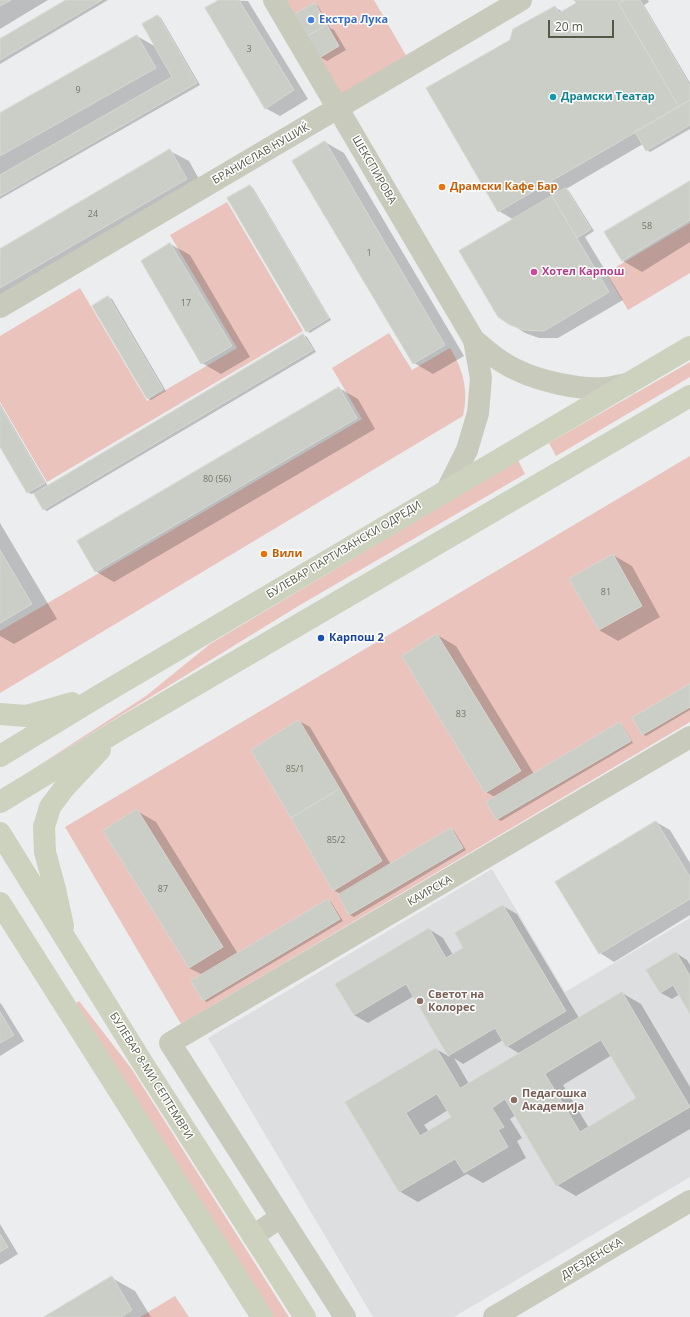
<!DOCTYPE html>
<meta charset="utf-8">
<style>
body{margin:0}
#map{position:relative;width:690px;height:1317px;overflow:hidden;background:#ecedef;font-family:"Open Sans",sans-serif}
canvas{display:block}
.scale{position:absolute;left:548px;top:20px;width:66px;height:18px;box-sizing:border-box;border:2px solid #545846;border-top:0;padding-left:5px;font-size:12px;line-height:14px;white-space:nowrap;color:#545846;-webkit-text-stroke:3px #fff;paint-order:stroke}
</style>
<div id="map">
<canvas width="690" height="1317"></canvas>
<div class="scale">20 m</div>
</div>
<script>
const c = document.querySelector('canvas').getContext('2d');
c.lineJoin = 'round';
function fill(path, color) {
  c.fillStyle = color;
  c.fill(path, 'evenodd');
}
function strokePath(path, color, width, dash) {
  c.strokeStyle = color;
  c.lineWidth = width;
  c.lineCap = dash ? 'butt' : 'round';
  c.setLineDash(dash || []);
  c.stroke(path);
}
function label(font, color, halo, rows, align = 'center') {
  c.font = font + ' "Open Sans",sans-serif';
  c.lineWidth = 3;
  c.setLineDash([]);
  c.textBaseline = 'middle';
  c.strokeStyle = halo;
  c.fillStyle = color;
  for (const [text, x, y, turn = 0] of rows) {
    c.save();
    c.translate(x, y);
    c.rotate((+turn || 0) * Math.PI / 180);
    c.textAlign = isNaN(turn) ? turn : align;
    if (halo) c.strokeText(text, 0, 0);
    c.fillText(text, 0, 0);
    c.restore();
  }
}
fill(new Path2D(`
 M492 869 565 992 690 918V1177L454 1317H373L208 1038Z`), '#dddee0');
fill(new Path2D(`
 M274 0H374L411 64 337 109Z
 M227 202 303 331 47 482 0 402V336L80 288 147 401 237 348 170 235Z
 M690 223V273L628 310 606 273Z
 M389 333 412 370 450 348C463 369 469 391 463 416L0 693V631L362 419 332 368Z
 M690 362V377L556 456 549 443Z
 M690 456V722L181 1024 65 827Z
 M518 460 525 474 300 605 27 773 146 696 210 644Z
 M79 1001 131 1068 289 1317H273L76 1003Z
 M175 1296 189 1317H140Z`), '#eac3bd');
fill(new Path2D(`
 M0 0H48L0 29Z
 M68 0H108L0 64V40Z
 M221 0 248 1 308 99 280 116 265 108Z
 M576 0H648L649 2 644 5 690 83V129L650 152 647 150 643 144 566 189 569 191 594 231 585 237 623 300 558 338H539L525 333 511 324 514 220 499 211 511 40 555 7 563 12 577 3Z
 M315 4 318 6 330 28 334 30 346 50 327 61 320 57Z
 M158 16 161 18 200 85 0 199V114L137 36 156 47Z
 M325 142 344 153 464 356 433 374 414 363Z
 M170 151 189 161 205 190 0 310V250Z
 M690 182V242L642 272 623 261Z
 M250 186 253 188 331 320 310 333 307 331Z
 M170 244 190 255 250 357 221 374 202 363Z
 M108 297 112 299 166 391 151 400 148 399Z
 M303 335 307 337 316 352 47 511 44 509 34 493 31 494 28 492 0 445V404L48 486Z
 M339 388 358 399 375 429 114 582 95 571Z
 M0 523 57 619 14 644 0 636Z
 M613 555 632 566 660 617 618 641 599 630Z
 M437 635 456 646 534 774 620 724 623 726 633 743 501 821 497 819 495 797 486 792Z
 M690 685V710L646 736 642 734Z
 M299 721 310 727 391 865 451 829 454 831 466 850 354 917 350 915 339 896 341 894 333 890Z
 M137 811 156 822 238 954 328 900 331 902 343 921 207 1002 204 1000 203 975 189 968Z
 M656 822 670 830 690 863V915L614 962 600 953 557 882Z
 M503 906 517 914 579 1018 622 993 641 1004 690 1087V1129L576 1196 557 1185 516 1115 510 1119 522 1138 517 1141 526 1158 483 1183 467 1174 418 1202 399 1191 347 1102 436 1049 450 1057 414 996 368 1023 354 1015 429 929 443 938 453 955 465 948ZM503 1040 507 1046 520 1054 469 1084 454 1058 463 1064ZM612 1055 638 1098 589 1128 563 1085ZM448 1110 452 1117 429 1132 424 1125Z
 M676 953 687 960 690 965V1012L680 994 672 999 661 993 648 970Z
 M0 1003 2 1005 24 1041 0 1056Z
 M0 1224 18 1254 0 1265Z
 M112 1278 135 1291 151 1317H46Z`), '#0003');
const building = new Path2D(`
 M0 0H11L0 6Z
 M66 0H102L0 60V39Z
 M219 0H239L294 90 265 109 205 8Z
 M574 0H625L619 4 679 107 498 212 426 88 510 40 513 29 555 6 559 13 576 3Z
 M625 0H640L690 86V100L679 107 619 4Z
 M315 3 327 25 307 36 295 14Z
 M158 15 197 83 0 196V175L172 77 142 24Z
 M327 25 339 46 319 58 307 36Z
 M137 35 156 68 0 156V113Z
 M690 100V125L646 151 635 132Z
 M325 141 445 345 413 364 292 161Z
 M170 149 187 179 0 288V249Z
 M690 181V220L622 261 604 232Z
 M250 185 329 318 306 332 227 198Z
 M566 188 591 229 577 238 552 196Z
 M552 196 609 292 544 331 524 330 510 325 498 317 459 251Z
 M170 243 232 346 201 364 141 261Z
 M108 296 163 389 147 399 92 306Z
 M303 334 313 350 43 510 34 494Z
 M339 387 357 418 95 572 77 541Z
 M0 406 45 483 27 493 0 447Z
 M0 550 32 604 0 623Z
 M613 554 642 606 599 630 569 579Z
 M437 634 521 771 485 793 402 656Z
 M690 684V707L642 735 632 718Z
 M299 720 340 789 291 818 251 750Z
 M620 722 631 741 496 820 486 802Z
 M340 789 382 861 333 891 291 818Z
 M137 809 223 947 189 968 103 831Z
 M656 821 690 877V899L599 954 555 882Z
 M451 828 463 848 349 915 338 895Z
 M328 899 340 919 203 1001 191 981Z
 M503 905 566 1011 506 1047 495 1028 448 1056 406 984 354 1015 335 984 429 928 446 958 463 948 455 933Z
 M676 952 690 976V1014L673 985 660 993 646 970Z
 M622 992 690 1107 556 1186 505 1099 492 1108 504 1127 498 1130 508 1147 464 1173 455 1159 399 1192 345 1102 436 1048 460 1088ZM601 1040 636 1098 580 1132 545 1074ZM437 1094 451 1117 420 1136 406 1113Z
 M0 1012 14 1035 0 1043Z
 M0 1234 8 1247 0 1252Z
 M112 1276 132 1310 121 1317H44Z`);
fill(building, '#cbcec6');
strokePath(building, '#d5d8d1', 1);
strokePath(new Path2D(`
 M274 0 474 340 481 378 478 413 467 450 447 490
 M0 307 521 0
 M474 340C487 351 501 363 517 370 539 381 579 390 604 388 612 388 620 385 628 384
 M253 1236 281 1217
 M345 1317 170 1043 690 737
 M494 1317 690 1201`), '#c8cbbc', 22);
strokePath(new Path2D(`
 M0 714 26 716 72 703
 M0 756 102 694 690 347
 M0 802 122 728 690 396
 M0 833 142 1062 305 1317
 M0 903 262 1317
 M63 926 55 889 45 852 44 827 50 807 65 787 100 750`), '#cdd2be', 22);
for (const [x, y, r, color] of [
 [311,20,4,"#3f7fe0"],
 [553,97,4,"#0f9aa8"],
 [442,187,4,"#e8710a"],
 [534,272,4,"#d1479c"],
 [264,554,4,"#e8710a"],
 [321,638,4,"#1a4fb4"],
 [420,1001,4,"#8d6e63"],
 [514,1100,4,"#8d6e63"]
]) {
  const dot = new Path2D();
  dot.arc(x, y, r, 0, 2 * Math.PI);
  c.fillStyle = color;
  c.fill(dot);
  strokePath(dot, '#fff', 1.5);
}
label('9px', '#727666', null, [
 ["3",249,49],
 ["9",78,90],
 ["24",93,214],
 ["58",647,226],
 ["1",369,253],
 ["17",186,303],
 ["80 (56)",217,479],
 ["81",606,592],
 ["83",461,714],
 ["85/1",295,769],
 ["85/2",336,840],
 ["87",163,889]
]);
label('bold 11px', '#366cbe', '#fff', [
 ["Екстра Лука",319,20]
], 'left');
label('bold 11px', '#0d838f', '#fff', [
 ["Драмски Театар",561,97]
], 'left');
label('11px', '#545846', '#fff', [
 ["БРАНИСЛАВ НУШИЌ",261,154,-30],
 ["ШЕКСПИРОВА",374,170,60],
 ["БУЛЕВАР ПАРТИЗАНСКИ ОДРЕДИ",344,550,-31],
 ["КАИРСКА",430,891,-30],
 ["БУЛЕВАР 8-МИ СЕПТЕМВРИ",151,1076,58],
 ["ДРЕЗДЕНСКА",592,1259,-31]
]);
label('bold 11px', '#c56008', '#fff', [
 ["Драмски Кафе Бар",450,187],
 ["Вили",272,554]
], 'left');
label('bold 11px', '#b23c85', '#fff', [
 ["Хотел Карпош",542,272]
], 'left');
label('bold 11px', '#164399', '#fff', [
 ["Карпош 2",329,638]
], 'left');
label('bold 11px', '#785e54', '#fff', [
 ["Светот на",428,995],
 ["Колорес",428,1008],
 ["Педагошка",522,1094],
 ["Академија",522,1107]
], 'left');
</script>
